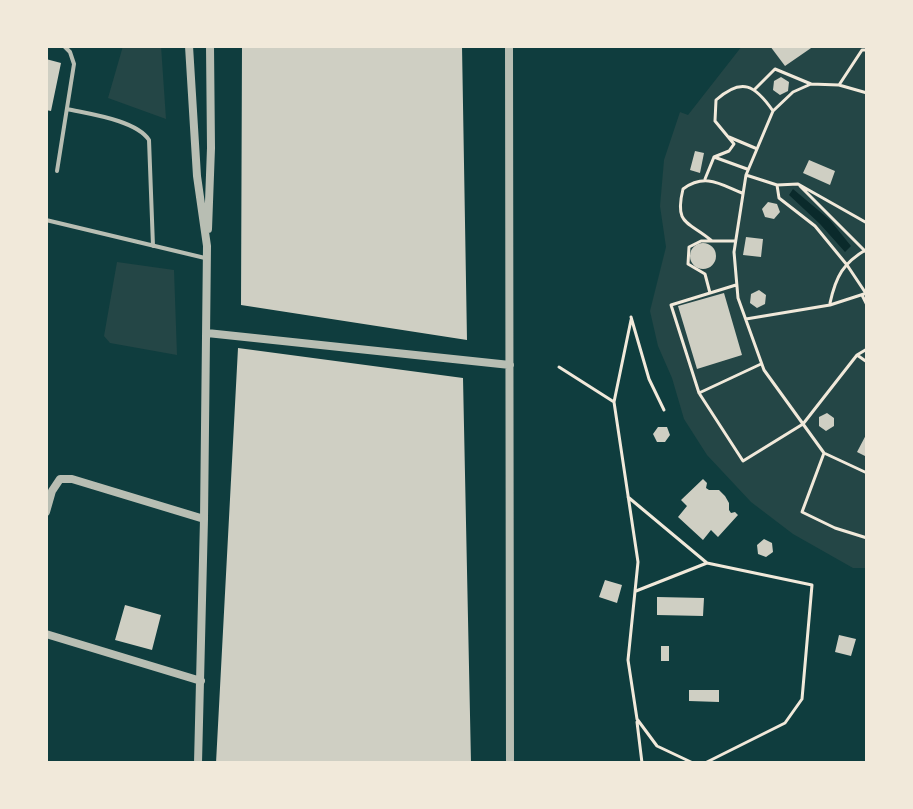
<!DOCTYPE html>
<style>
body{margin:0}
#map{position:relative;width:913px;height:809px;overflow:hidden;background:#0f3d3e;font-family:Spectral,serif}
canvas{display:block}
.frame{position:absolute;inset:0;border:48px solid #f1e9da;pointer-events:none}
</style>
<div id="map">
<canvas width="913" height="809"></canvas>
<div class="frame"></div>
</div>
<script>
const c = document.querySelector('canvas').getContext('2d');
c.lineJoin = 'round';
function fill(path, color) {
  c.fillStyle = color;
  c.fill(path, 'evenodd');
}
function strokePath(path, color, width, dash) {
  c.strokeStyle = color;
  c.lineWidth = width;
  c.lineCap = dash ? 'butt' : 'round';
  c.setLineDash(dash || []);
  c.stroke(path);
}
fill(new Path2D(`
 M123 46H161L166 119 108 98Z
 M742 46H867V568H853L793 534 751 502 707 455 684 419 672 378 658 346 650 311 666 247 660 206 664 160 680 112 688 115Z
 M117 262 174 270 177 355 110 343 104 336Z`), '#244646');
fill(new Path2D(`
 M793 189 830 220 851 246 845 252 820 224 789 195Z`), '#0a2a2b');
fill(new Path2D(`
 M242 46H462L467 340 241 305Z
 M770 46H814L785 66Z
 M46 59 61 63 51 111 46 110Z
 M781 77 789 82 788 91 780 95 773 90 774 81Z
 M695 151 704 153 700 173 690 170Z
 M809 160 835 171 830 185 803 173Z
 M768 202 777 204 780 212 774 219 765 217 762 209Z
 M746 237 763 239 761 257 743 255Z
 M690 256a13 13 0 1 1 26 0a13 13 0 1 1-26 0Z
 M759 290 766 295 765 304 757 308 750 303 751 294Z
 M724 293 742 355 697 369 678 306Z
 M238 348 463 378 471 763H216Z
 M827 413 834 418V426L826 431 819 426V417Z
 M658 427H667L670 435 665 442H657L653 434Z
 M867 433V457L857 452Z
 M703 479 707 483 706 488 709 490H719L725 496 729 503V510L731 513 735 512 738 515 718 537 711 530 703 540 678 517 687 506 681 500Z
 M764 539 772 543 773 552 766 557 758 554 757 545Z
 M605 580 622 585 617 603 599 597Z
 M657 597 704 598 703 616 657 615Z
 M125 605 161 615 152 650 115 640Z
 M839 635 856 639 851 656 835 652Z
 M661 646H669V661H661Z
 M689 690H719V702L689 701Z`), '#cfcfc3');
strokePath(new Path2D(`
 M839 85 862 50H867
 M755 89 775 69 811 84
 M867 93 839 85 811 84 793 92 773 111 746 175 734 252 738 298 764 370 824 453 867 473
 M729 137 755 148
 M714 157 729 151 734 144 715 121 716 100C742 77 755 85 773 111
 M746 175 777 185 798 184 867 223
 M705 179 714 157 747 169
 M777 185 779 198 815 226 847 265 867 295
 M800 186 867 253
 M712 241C689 221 674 226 683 189 705 173 720 184 742 193
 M710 293 705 274 688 264 689 247 701 241H735
 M862 295 867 305
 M830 303C836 276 843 263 867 249
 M631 317 649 379 664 410
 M746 319 830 305 867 293
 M857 355 867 362
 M761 364 699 393 743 461 803 424 857 355 867 349
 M559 367 614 402 638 562 628 660 637 719 657 746 693 763
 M699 393 671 305 736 285
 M614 402 631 320
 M824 453 802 512 835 528 867 538
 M628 497 707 563 812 585 802 699 785 723 705 763
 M636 591 707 563
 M637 722 642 763`), '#f1e9da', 3);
strokePath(new Path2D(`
 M67 109C89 114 136 120 149 140L153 246
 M57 171 74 64 70 52 64 46
 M46 220 205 258`), '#b8beb3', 4);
strokePath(new Path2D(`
 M189 46 197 176 207 246 204 519 198 763
 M509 46 510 763
 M208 229 211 148 210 46
 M207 333 510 365
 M46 512 52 491 60 479H72L204 519
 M46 634 201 681`), '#b8beb3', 8);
</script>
